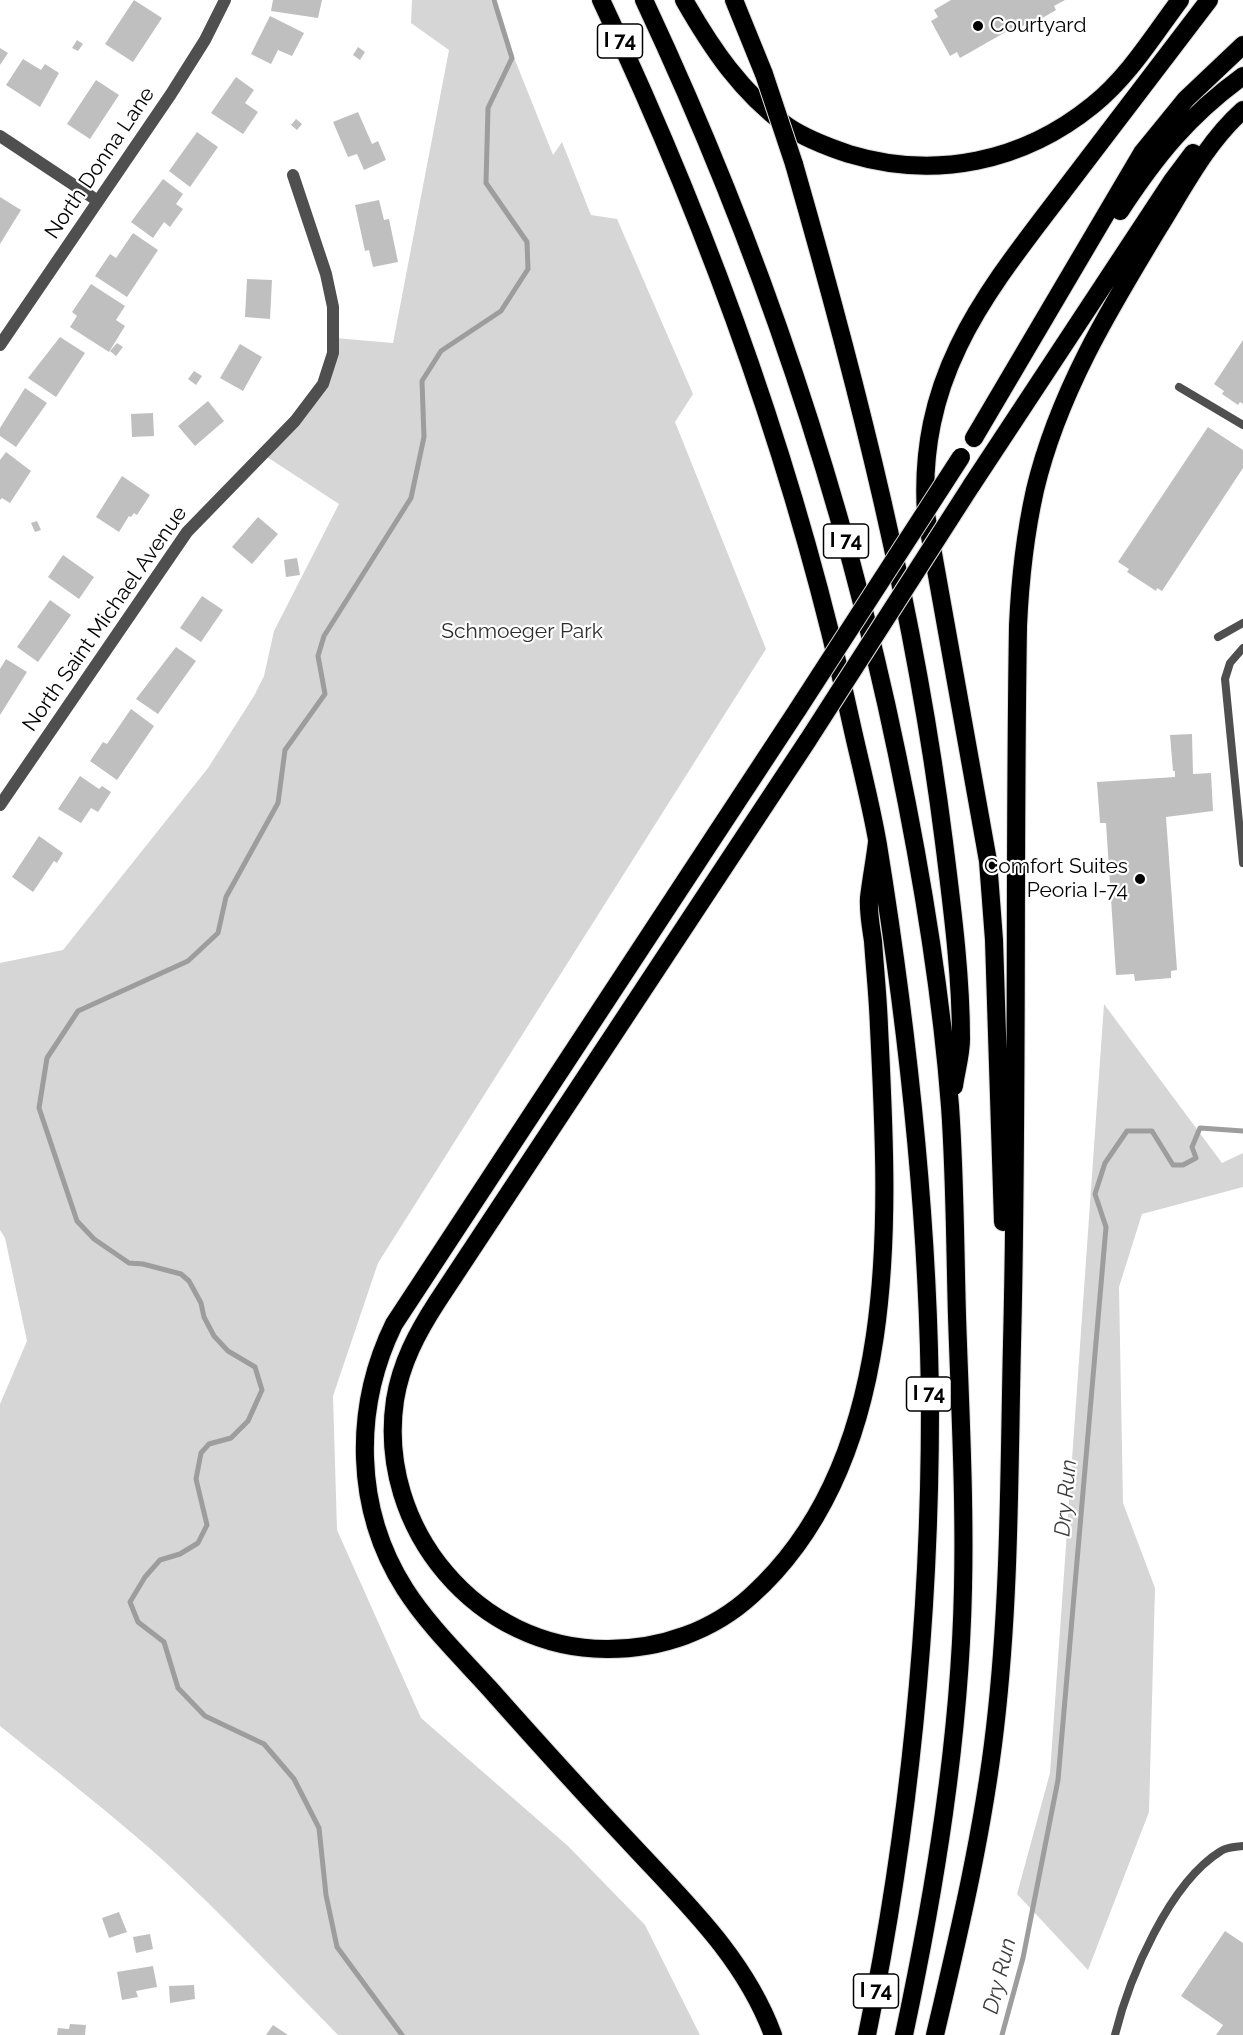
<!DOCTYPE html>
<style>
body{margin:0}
canvas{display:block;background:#fff}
</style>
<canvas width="1243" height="2035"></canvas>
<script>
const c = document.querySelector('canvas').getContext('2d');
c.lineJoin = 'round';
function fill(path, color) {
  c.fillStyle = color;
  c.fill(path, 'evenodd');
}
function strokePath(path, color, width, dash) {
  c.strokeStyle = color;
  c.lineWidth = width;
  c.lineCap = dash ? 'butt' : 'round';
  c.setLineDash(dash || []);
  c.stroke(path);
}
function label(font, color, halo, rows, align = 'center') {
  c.font = font + ' Raleway,sans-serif';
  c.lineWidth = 4.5;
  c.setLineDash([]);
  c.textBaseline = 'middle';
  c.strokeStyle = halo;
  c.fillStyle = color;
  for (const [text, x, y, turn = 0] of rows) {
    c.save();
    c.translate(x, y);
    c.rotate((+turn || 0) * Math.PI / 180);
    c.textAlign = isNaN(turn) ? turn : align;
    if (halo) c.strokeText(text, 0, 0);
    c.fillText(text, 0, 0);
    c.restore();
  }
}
fill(new Path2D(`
 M412 0H491L553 155 562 142 591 215 617 219 693 394 675 422 766 649 378 1263 333 1396 337 1530 421 1718 568 1846 645 1925 700 2035H338C280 1976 224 1916 163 1860 110 1813 55 1770 0 1726V1404L27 1341 5 1238 0 1230V963L63 950 208 768 254 696 264 676 274 631 339 504 264 455 317 393 335 338 393 343 449 50 411 23Z
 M1104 1004 1222 1163 1243 1153V1187L1142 1214 1119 1287 1123 1503 1155 1588 1149 1812 1088 1970 1017 1894 1050 1773Z`), '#d6d6d6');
strokePath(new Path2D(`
 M402 2035 337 1947 326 1895 319 1828 294 1779 264 1744 205 1716 178 1688 164 1642 138 1622 130 1602 145 1577 160 1560 180 1554 198 1543 207 1525 196 1479 201 1453 209 1444 231 1438 248 1421 262 1390 255 1367 228 1351 214 1336 204 1317 201 1303 189 1281 181 1274 143 1264 129 1263 94 1239 77 1221 39 1108 47 1058 78 1011 188 961 218 933 226 897 278 803 285 750 325 694 318 656 324 636 411 498 424 437 422 381 441 351 501 311 528 269 527 242 486 183 488 108 512 58 494 0
 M1002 2035 1023 1958 1058 1780 1106 1227 1095 1194 1105 1163 1127 1131H1152L1173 1165H1183L1196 1158 1192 1147 1200 1128 1243 1131`), '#9d9d9d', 5);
fill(new Path2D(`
 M134 0 162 18 133 62 105 44Z
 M273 0H322L318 18 271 11Z
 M951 0H1065L1054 6 1056 10 1034 23 1033 20 1012 32 1011 29 960 58 957 52 950 56 931 21 938 17 934 10Z
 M270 16 304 33 292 56 278 50 271 64 251 54Z
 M77 40 83 44 78 51 72 48Z
 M358 47 365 52 360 60 353 55Z
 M0 48 8 53 0 65Z
 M23 59 41 70 45 64 59 73 40 107 6 85Z
 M236 77 254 90 245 103 258 112 243 134 211 113Z
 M96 80 119 95 90 139 67 124Z
 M358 112 372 144 378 141 386 160 364 170 357 154 348 157 333 122Z
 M296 119 302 124 297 130 291 125Z
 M197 132 218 147 190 187 169 171Z
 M163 179 183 194 176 204 183 209 170 227 164 222 153 238 131 222Z
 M0 197 21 210 0 244Z
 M379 200 384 220 389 219 398 262 373 267 369 250 365 251 355 205Z
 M133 233 158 250 127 297 95 276 110 254 116 258Z
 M247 279 272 280 270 319 245 317Z
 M91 284 125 306 116 320 125 326 109 352 70 327 77 316 72 312Z
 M60 337 85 353 56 397 28 378Z
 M1243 340V404L1240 402 1238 405 1222 394 1224 391 1214 384Z
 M117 343 123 347 116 356 110 351Z
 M240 344 262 357 243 391 220 378Z
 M194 371 202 376 196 385 188 379Z
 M25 388 47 403 16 447 0 436V428Z
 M208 401 224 421 195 446 178 426Z
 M153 413 154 436 132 437 131 414Z
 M1208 427 1243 450V468L1162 591 1157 588 1156 591 1127 572 1129 569 1118 562Z
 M6 452 31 471 10 503 2 498 0 500V460Z
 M122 476 150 495 137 515 134 513 131 517 129 516 119 532 96 517Z
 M258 517 278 534 252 564 232 547Z
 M37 521 41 530 35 532 31 523Z
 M63 555 94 577 79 599 48 577Z
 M297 558 300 575 286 577 284 560Z
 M202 596 223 610 201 642 180 628Z
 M50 600 71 615 38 662 17 647Z
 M176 647 196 661 158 714 136 699Z
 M6 659 27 672 0 715V669Z
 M131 709 154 726 117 780 90 761 103 742 107 744Z
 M1192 734 1193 774 1211 773 1213 811 1166 817 1177 970 1171 971V978L1135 981 1134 974 1116 975 1106 823H1100L1097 782 1175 777V771H1173L1170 735Z
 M80 776 99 789 102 786 111 792 98 812 91 808 81 823 58 809Z
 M39 836 63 853 57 863 54 861 33 892 12 877Z
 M119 1912 127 1932 109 1938 102 1918Z
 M1225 1931 1243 1943V2035H1216L1223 2025 1181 1996Z
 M150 1934 153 1949 136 1953 133 1937Z
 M153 1966 157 1987 136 1991 138 1997 122 2000 117 1972Z
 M194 1985 195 1999 170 2003 169 1986Z
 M70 2024 86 2025 85 2035H57L58 2028 69 2029Z
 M273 2025 288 2035H266Z`), '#bfbfbf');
const highway = new Path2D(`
 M601 0C710 231 797 472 851 722 860 763 871 804 878 845 908 1031 929 1221 930 1409 930 1619 909 1830 867 2035
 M644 0C757 241 843 493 897 754 921 870 941 988 950 1106 955 1176 955 1246 957 1316 960 1407 965 1498 963 1588 960 1738 935 1889 904 2035
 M684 0C712 49 741 92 787 126 806 139 828 147 849 154 935 180 1023 162 1093 105 1129 76 1153 36 1180 0
 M734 0 764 74
 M794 164C858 387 915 611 944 842 952 907 961 974 961 1039 961 1055 956 1071 954 1086
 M1120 211C1156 156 1189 115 1243 76
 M974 438 1142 153 1186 99 1243 45
 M971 486 1172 181 1193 153
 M808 740 437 1302C417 1333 401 1363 395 1400 376 1528 478 1650 608 1649 661 1649 713 1631 752 1595 904 1457 888 1213 879 1027 878 998 875 970 873 941 871 927 868 912 869 898 871 880 875 860 877 842
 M1003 1222 994 940 988 861 926 514C917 370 990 288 1071 181 1117 121 1163 60 1209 0
 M773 2035C745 1959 688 1905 634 1847 585 1795 537 1742 490 1689 461 1657 428 1625 405 1589 354 1509 353 1408 394 1324L798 709
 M935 2035C959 1933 983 1832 995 1728 1010 1600 1009 1473 1012 1344 1018 1105 1014 865 1018 626 1020 580 1025 535 1035 490 1058 393 1110 308 1161 224 1185 185 1208 141 1243 110`);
strokePath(highway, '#dbdbdb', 20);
strokePath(new Path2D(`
 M1179 387 1243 425
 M1218 637 1243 623
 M1243 648 1230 663 1225 679 1243 863
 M1115 2035C1129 1978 1169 1883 1221 1851 1227 1847 1236 1847 1243 1846`), '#4f4f4f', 8);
strokePath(new Path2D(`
 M0 136 98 201
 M0 345 171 94 205 40 225 0
 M0 805 187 532 295 421 323 384 333 353V307L326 274 293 175`), '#4f4f4f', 12);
strokePath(highway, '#000', 18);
const highwayBridge = new Path2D(`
 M764 74 794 164
 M798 709 961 457
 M808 740 971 486`);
strokePath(highwayBridge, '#dbdbdb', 20, []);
strokePath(highwayBridge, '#000', 18);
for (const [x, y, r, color] of [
 [978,26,6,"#000"],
 [1140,879,6,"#000"]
]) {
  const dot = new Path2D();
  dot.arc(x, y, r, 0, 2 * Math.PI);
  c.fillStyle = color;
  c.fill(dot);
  strokePath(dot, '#fff', 2);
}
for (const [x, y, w] of [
 [620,41,45],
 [846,541,45],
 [929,1394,45],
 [876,1991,45]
]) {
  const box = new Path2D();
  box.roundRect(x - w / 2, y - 17, w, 34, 4.5);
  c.fillStyle = '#fff';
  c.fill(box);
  strokePath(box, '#000', 1.5);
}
label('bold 20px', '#000', null, [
 ["I 74",620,41],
 ["I 74",846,541],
 ["I 74",929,1394],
 ["I 74",876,1991]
]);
label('21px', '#000', '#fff', [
 ["Courtyard",990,26],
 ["Comfort Suites",1128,867,"right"],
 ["Peoria I-74",1128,891,"right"]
], 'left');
label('21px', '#000', '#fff', [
 ["North Donna Lane",100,163,-56],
 ["North Saint Michael Avenue",105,619,-55]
]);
label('21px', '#2d2d2d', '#fff', [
 ["Schmoeger Park",522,632]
]);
label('italic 22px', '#3e3e3e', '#fff', [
 ["Dry Run",1066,1498,-85],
 ["Dry Run",1000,1976,-76]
]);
</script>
